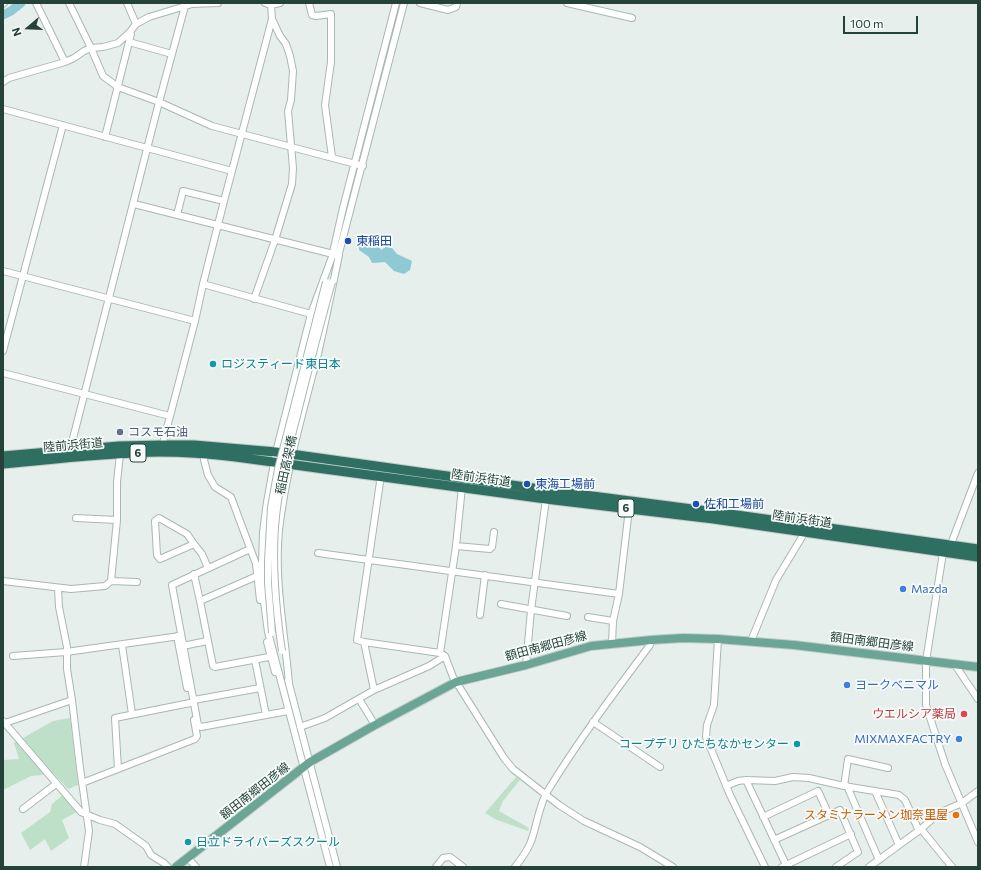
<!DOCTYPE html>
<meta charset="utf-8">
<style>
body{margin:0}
#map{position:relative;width:981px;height:870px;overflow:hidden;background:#e6efeb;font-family:Commissioner,sans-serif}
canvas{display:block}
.frame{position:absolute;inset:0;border:4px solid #24423a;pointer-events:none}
.north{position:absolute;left:8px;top:8px;width:40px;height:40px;-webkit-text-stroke:3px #f7fbf9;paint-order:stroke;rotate:251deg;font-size:11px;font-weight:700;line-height:16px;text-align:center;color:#24423a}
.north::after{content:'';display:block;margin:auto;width:14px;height:18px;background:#24423a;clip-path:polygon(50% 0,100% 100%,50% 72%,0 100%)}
.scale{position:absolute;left:843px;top:16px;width:75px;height:18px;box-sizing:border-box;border:2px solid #24423a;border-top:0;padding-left:5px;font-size:12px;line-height:14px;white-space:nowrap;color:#24423a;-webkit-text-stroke:3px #f7fbf9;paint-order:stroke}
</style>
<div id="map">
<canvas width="981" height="870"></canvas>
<div class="frame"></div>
<div class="north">N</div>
<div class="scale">100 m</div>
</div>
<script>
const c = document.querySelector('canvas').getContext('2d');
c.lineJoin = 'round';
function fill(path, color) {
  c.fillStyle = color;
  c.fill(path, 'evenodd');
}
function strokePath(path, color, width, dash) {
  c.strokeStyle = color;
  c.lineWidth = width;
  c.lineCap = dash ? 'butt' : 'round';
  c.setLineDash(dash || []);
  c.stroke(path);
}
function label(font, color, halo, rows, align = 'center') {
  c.font = font + ' Commissioner,"Noto Sans JP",sans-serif';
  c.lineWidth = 3.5;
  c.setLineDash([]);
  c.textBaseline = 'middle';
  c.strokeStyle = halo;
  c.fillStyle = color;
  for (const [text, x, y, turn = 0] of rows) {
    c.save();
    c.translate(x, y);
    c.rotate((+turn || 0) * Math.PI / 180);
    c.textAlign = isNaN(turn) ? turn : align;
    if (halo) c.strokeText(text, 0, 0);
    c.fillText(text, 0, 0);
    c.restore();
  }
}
fill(new Path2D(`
 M70 718 78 785 68 789 54 774 31 776 3 790V760L19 759 14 743 53 721Z
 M516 777 520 780 503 801 499 811 529 828 528 831 497 820 485 813Z
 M63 795 77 812 62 820 69 838 51 851 45 839 30 850 21 833 50 812 52 804Z`), '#bfe0c8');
fill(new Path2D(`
 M362 238 368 240H376L381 250 386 247 392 248 397 254 412 261 410 270 404 274 394 271 385 262 372 263 369 257 359 250V244Z`), '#8ec9d4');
strokePath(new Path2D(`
 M3 15 11 11 21 3`), '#8ec9d4', 9);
const minor = new Path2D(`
 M36 3 65 62
 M69 3 91 48 103 76 118 87 159 102 212 126 363 166
 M127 3 136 24
 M265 3 271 5 280 3
 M309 3 312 15 316 16 331 14V62L325 105 332 157
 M420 3 448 10 456 7 457 3
 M567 3 632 18
 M3 4 4 3
 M129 42 172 54
 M3 82 9 78 65 62 74 58 84 51 91 48 103 47 118 43 130 32 136 24 149 17 192 4 218 3
 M3 109 232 171
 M105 137 131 34 130 32
 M134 204 333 254
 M177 215 183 191 224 201
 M332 257 343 208 396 3
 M338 257 404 3
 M3 271 195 321
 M203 284 311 314
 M254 299 275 240 292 184 293 168 288 111 291 100 293 71 290 56 286 44 280 36 272 19
 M3 351 63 125
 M3 373 170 416
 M163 447 164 439 195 321 203 284 224 201 272 19 271 5
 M69 454 159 102 185 6
 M205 454 204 460 208 475 215 487 231 497 256 564 260 600
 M978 473 951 544 943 553 926 661V705L945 764 978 842
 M462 487 456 546 440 653 445 656 453 677 504 758 513 769 559 805 584 821 640 847 673 867
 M76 518 117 520
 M194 544 187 534 159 518 155 521 157 555 160 559 194 544 202 554 208 568
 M456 546 490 549 492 547 494 532
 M250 549 172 585 198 725 201 727 288 711
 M318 553 619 594
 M194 574 200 601
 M257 576 200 601 213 666 215 667 274 656
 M3 581 71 589 105 586 111 581 117 520V482L120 454
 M111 581 137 582
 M58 588 59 607 67 647V669L72 700 80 768 89 831 84 867
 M501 604 567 616
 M480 615 485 575
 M588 617 613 621
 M177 636 187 688
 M718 639 714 705 707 725 706 737 730 795 765 867
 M751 641 776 580 805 532
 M267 642 275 672
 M364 642 357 640 381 475
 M612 643 613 621 619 594 629 509
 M122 645 132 714
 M183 646 207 641
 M13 656 66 652 180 636
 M255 660 266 715
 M526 665 531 610 546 499
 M955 665 978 699
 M288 680 337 867
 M289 684C285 633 274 582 279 530 286 471 302 415 317 358 325 324 332 289 339 255
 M374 690 364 642 440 653
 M359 699 375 725
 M194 700 260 688
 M3 721 81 812 100 820 115 824 146 846 151 855 164 863 168 867
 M593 722 660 767
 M5 723 72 700
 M300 727 325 718 374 690 429 666 445 656
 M118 769 115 718 190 703
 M746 780 787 867
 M82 783 195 739 197 736 194 720
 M726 786 738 781 746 780 775 781 793 777 809 778 844 786 899 795 905 800 919 831
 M844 786 848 759 888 768
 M847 786 879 860
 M875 791 899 845
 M23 809 56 784
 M763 817 818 791 829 815
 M921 829 952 867
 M774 840 840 810 858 852 836 867
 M188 858 196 867
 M330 867 268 632 264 602 262 563 263 532 267 502 276 452 311 314 333 254
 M436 867 443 858 450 857 463 867
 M515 867C521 859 526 853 530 844 537 827 538 808 547 792 578 741 614 693 650 645L651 640
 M782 867 851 834
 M869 867 921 829 939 813 962 803 978 791`);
const major = new Path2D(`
 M176 867 310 762 375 725 456 682 526 665 591 646 651 640 683 638 718 639 794 645 978 667`);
const highway = new Path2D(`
 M3 456 119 446 163 445H194L276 452 561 492 715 512 978 549
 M3 464C55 459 107 453 159 452 185 452 211 454 236 457L546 499 714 519 978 557`);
strokePath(minor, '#a8b8b2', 8);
strokePath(major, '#c2cac8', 10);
strokePath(highway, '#c2cac8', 11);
strokePath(minor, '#fff', 6);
strokePath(major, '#6aa596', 8);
strokePath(highway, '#2f6f62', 9);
const minorBridge = new Path2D(`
 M272 633 268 583V561L271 507 278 469 326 282
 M282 651C276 610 272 569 275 527 278 488 288 450 298 412 309 368 320 325 332 282`);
strokePath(minorBridge, '#a8b8b2', 8, []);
strokePath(minorBridge, '#fff', 6);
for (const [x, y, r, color] of [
 [348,241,4,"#1a4fb4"],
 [213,364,4,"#0f9aa8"],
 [120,432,4,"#5c6f8a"],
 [527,484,4,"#1a4fb4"],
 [696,504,4,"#1a4fb4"],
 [903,589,4,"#3f7fe0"],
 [847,685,4,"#3f7fe0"],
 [964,714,4,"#e0444e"],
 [959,739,4,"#3f7fe0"],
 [797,744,4,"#0f9aa8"],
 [956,815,4,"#e8710a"],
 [188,842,4,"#0f9aa8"]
]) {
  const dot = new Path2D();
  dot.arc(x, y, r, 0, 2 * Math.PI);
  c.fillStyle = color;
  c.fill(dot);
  strokePath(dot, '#f7fbf9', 1.5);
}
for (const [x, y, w] of [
 [138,453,16],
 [626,508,16]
]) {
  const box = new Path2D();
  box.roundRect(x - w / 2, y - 9, w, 18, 3);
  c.fillStyle = '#f7fbf9';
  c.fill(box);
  strokePath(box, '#24423a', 1);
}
label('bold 11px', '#24423a', null, [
 ["6",138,453],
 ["6",626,508]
]);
label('12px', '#164399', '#f7fbf9', [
 ["東稲田",356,241],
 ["東海工場前",535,484],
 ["佐和工場前",704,504]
], 'left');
label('12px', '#0d838f', '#f7fbf9', [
 ["ロジスティード東日本",221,364],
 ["コープデリ ひたちなかセンター",789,744,"right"],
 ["日立ドライバーズスクール",196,842]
], 'left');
label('12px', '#4e5e75', '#f7fbf9', [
 ["コスモ石油",128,432]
], 'left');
label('12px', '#24423a', '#f7fbf9', [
 ["陸前浜街道",73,445,-5],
 ["稲田高架橋",286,465,-78],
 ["陸前浜街道",481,478,8],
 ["陸前浜街道",802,519,8],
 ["額田南郷田彦線",872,642,7],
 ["額田南郷田彦線",546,646,-15],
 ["額田南郷田彦線",255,791,-38]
]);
label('12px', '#366cbe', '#f7fbf9', [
 ["Mazda",911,589],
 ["ヨークベニマル",855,685],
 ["MIXMAXFACTRY",951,739,"right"]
], 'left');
label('12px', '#be3a42', '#f7fbf9', [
 ["ウエルシア薬局",956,714]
], 'right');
label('12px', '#c56008', '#f7fbf9', [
 ["スタミナラーメン珈奈里屋",948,815]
], 'right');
</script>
